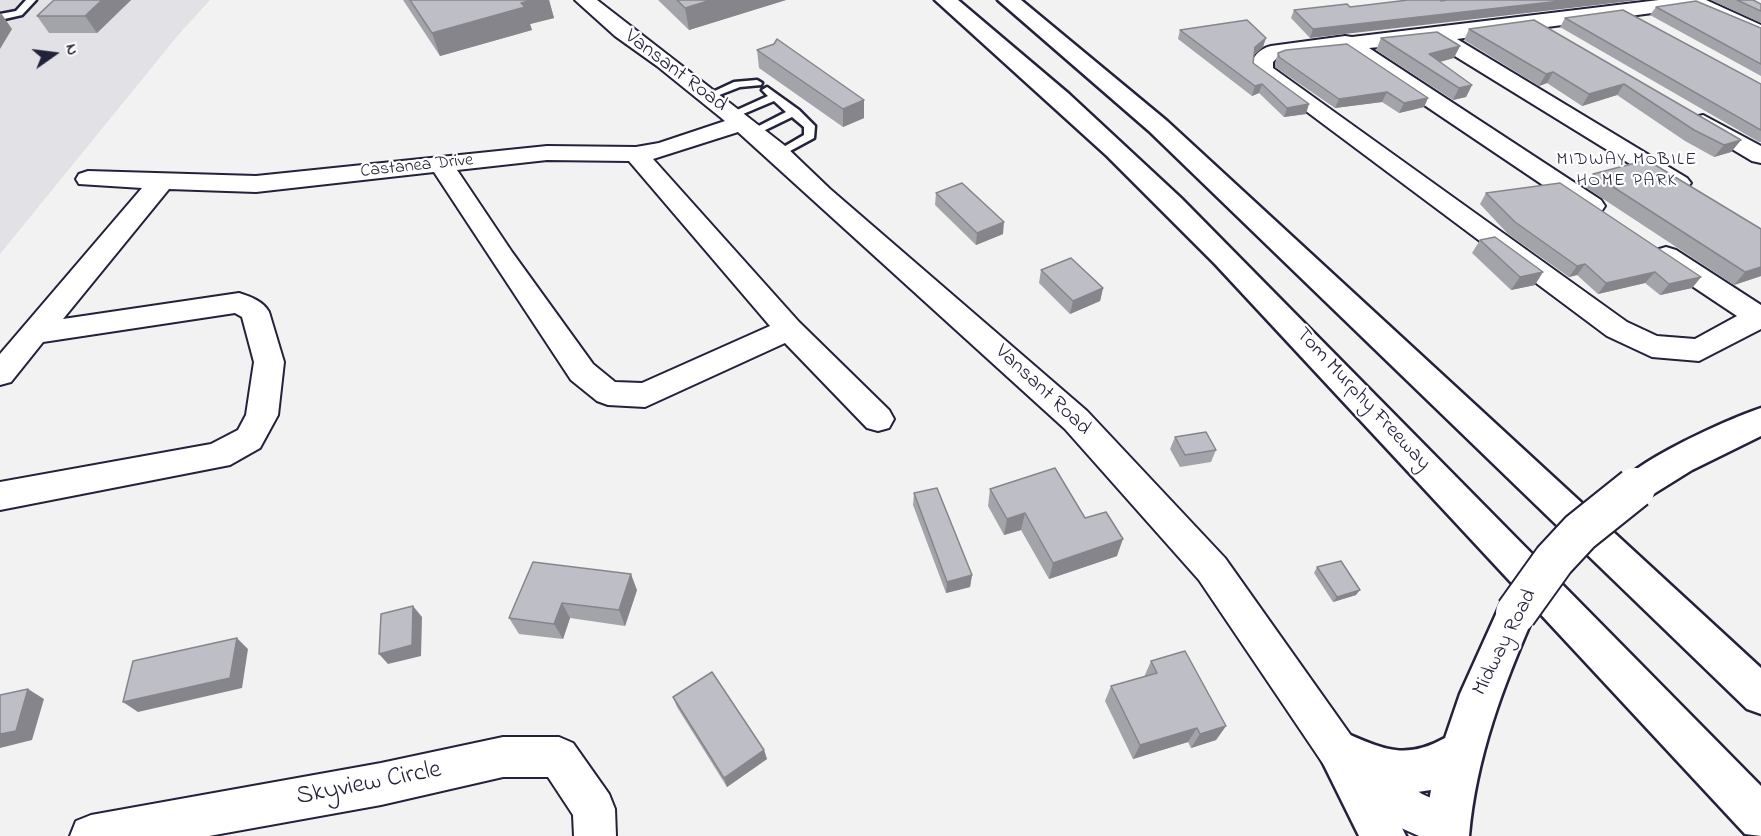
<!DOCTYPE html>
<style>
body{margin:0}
#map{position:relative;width:1761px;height:836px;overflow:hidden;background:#f2f2f3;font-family:"Indie Flower",sans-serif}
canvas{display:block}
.north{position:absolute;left:24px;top:24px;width:60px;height:60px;-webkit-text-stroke:4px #fff;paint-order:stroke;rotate:76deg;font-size:16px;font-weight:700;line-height:24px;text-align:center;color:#22223b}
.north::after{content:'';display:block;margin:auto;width:21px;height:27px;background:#22223b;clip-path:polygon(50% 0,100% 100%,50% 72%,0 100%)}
</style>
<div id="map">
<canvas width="1761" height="836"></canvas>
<div class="north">N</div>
</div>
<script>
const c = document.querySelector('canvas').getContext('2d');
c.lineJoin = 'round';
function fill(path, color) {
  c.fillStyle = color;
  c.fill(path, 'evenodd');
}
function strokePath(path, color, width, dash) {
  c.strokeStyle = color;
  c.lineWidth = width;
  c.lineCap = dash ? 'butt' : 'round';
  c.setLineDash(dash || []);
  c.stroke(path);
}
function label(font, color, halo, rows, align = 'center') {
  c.font = font + ' "Indie Flower",sans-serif';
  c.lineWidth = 4.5;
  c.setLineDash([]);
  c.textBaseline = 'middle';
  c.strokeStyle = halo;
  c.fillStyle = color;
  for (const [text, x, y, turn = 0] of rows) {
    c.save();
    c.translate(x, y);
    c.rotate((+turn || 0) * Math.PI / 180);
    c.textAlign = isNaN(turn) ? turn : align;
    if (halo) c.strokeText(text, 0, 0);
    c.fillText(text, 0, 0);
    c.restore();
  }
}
fill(new Path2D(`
 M0 0H210L179 34 0 254Z`), '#e2e2e6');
const lane = new Path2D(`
 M26 0H36L22 15 0 20V14L16 11Z
 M757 80 762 83 761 85 740 87 709 99 704 96 734 82Z
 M767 87 799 110 815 126 814 138 779 157 773 154 775 152 804 135V127L792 117 757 134 753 135 747 132 786 112 774 101 736 117 732 118 726 115 768 96 762 90Z`);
const street = new Path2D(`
 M575 0H597L784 145 830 189 1087 411 1225 558 1352 737 1401 780 1422 794 1462 812 1468 827 1465 836H1419L1392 824 1371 810 1324 765 1199 580 1065 429 738 132 653 159 799 322 889 410 894 419 889 428 878 431 867 428 785 343 645 407 608 405 597 401 571 380 434 172 256 192 169 189 63 319 239 293C251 297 263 301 269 312L284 362 278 415 260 448 230 465 0 510V482L211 444 238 430 246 415 254 362 242 317 235 313 43 342 11 382 0 385V354L142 188 79 184 76 179 79 174 88 171 256 176 547 146 636 147 659 143 725 121 657 66 615 36ZM547 160 629 161 770 326 642 383 615 382 593 364 512 252 457 170Z
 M1659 0H1706L1761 25V39L1703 11 1690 8 1457 39 1687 178 1691 183 1687 188 1678 191 1669 188 1432 42 1369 48 1601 200 1605 206 1601 212 1592 214 1583 212 1344 51 1277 58 1273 62V68L1627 322 1657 336 1695 339 1737 316 1656 262 1652 256 1656 250 1666 247 1676 250 1761 305V329L1699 361 1652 357 1607 336 1251 70C1251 57 1259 49 1271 46L1345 36 1352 37Z
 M1703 115 1761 146V163L1752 161 1695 127 1691 122 1695 117Z
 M503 737H559L573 743 609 794 615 809 616 836H574L573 815 548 777H503L381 805 209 836H70L76 821 91 815 381 763Z`);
const secondary = new Path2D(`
 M1761 408V436L1692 470 1647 498 1635 502 1623 498 1617 488C1631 462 1731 418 1761 408Z
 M1516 596 1530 601 1535 613C1503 686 1476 757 1469 836H1423L1431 790 1404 794 1383 790 1406 836H1359L1317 751 1323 736 1338 730C1380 747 1402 762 1445 738L1460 694 1502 601Z`);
const highway = new Path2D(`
 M935 0H958L1069 94 1181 198 1761 786V836L1745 834 1215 264 1107 156Z
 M998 0H1021L1167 121 1761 668V714L1747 709 1149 131Z`);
strokePath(lane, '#22223b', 5);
strokePath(street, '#22223b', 4);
strokePath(secondary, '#22223b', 5);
strokePath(highway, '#22223b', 5);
fill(lane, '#fff');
fill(street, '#fff');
fill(secondary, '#fff');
fill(highway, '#fff');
const secondaryBridge = new Path2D(`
 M1516 613 1554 560 1580 532 1635 488`);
strokePath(secondaryBridge, '#22223b', 44, []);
strokePath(secondaryBridge, '#fff', 40);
fill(new Path2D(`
 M54 0H131L97 33H49L37 16Z
 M403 0H549L554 18 530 24 532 30 440 56Z
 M658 0H786L689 30Z
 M1711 0H1753L1761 4V23Z
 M1441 1 1310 38 1291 18 1294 10 1350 7Z
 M1656 7 1761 28V76L1650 15Z
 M1565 18 1761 84V142H1759L1560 27Z
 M1534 20 1741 140 1731 152 1714 157 1685 141 1617 95 1582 106 1547 83 1539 86 1464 40 1469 29Z
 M1180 30 1263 47 1254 55 1253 63 1306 114 1284 117 1259 93 1252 96 1178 39Z
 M1381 38 1454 58 1440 62 1472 85 1466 97 1453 100 1376 50Z
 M757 50 864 100V118L843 127 759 68Z
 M1278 53 1428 98 1424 107 1399 113 1382 102 1335 108 1275 67V63Z
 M1593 174 1761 229V276L1734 285 1585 187Z
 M936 193 1003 234 976 245 935 205Z
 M1486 193 1701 277 1692 288 1660 295 1645 283 1598 294 1577 275 1569 277 1508 234 1480 204Z
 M1480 240 1535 285 1511 290 1472 253Z
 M1041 270 1103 288 1100 301 1070 314 1039 283Z
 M1175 437 1216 450 1211 462 1180 467 1170 449Z
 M990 489 1085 518 1117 556 1049 579 1021 530 1004 535 988 506Z
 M914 493 972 575 970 587 946 593 913 505Z
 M533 562 637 590 625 626 570 618 563 639 519 634 509 618Z
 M1317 567 1356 595 1333 602 1314 573Z
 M1151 661 1226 726 1216 740 1191 748 1188 742 1133 759 1105 701 1111 686 1144 677Z
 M673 697 764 750 767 759 727 787 677 707Z`), '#a3a3aa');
fill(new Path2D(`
 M102 0H131L97 33 85 16Z
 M532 0H549L554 18 530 24 532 30 440 56 432 33Z
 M711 0H786L689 30 685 8Z
 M1569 0H1640L1310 38 1313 29Z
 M1 13 12 29 0 49V15Z
 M1266 38 1263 47 1252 57 1255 47Z
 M1460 46 1454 58 1423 66 1429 54Z
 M1553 72 1547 83 1539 86 1546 74Z
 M1262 84 1259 93 1252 96 1255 86Z
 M1624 84 1617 95 1582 106 1589 94Z
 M1472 85 1466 97 1453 100 1459 88Z
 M1387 92 1382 102 1335 108 1339 99Z
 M1428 98 1424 107 1399 113 1404 103Z
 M864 100V118L843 127V109Z
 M1309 104 1306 114 1284 117 1287 108Z
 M1741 140 1731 152 1714 157 1724 145Z
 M1004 222 1003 234 976 245 977 233Z
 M1585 264 1577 275 1569 277 1577 266Z
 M1761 267V276L1734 285 1745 272Z
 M1543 272 1535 285 1511 290 1520 277Z
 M1655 272 1645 283 1598 294 1606 283Z
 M1701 277 1692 288 1660 295 1669 284Z
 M1103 288 1100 301 1070 314 1073 301Z
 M1025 513 1021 530 1004 535 1007 519Z
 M1123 539 1117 556 1049 579 1053 563Z
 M631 574 637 590 625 626 619 610Z
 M972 575 970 587 946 593 947 582Z
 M1360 590 1356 595 1333 602 1337 597Z
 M562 603 570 618 563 639 554 624Z
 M413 606 422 617 421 656 388 664 379 654Z
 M237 638 248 649 242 688 138 712 123 702Z
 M28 689 44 699 32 740 0 748V734Z
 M1226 726 1216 740 1191 748 1200 734Z
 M1197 728 1188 742 1133 759 1140 745Z
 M764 750 767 759 727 787 724 778Z`), '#85858b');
const building = new Path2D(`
 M54 0H102L85 16H37Z
 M410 0H532L521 3 525 7 432 33Z
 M677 0H711L685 8Z
 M1408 0H1440L1441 1 1447 0H1569L1313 29 1294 10 1347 4 1350 7Z
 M1737 0H1753L1761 4V11Z
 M1696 1 1761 28V64L1656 7Z
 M1623 10 1761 84V130L1565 18Z
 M1247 20 1266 38 1255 47 1253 63 1309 104 1287 108 1262 84 1255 86 1180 30Z
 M1534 20 1741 140 1724 145 1694 130 1624 84 1589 94 1553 72 1546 74 1469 29Z
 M1437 32 1460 46 1429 54 1472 85 1459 88 1381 38Z
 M777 39 864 100 843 109 757 50 774 44Z
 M1347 44 1428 98 1404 103 1387 92 1339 99 1279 57 1278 53 1286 50Z
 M1647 160 1761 229V267L1745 272 1593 174Z
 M962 183 1004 222 977 233 936 193Z
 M1560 183 1701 277 1669 284 1655 272 1606 283 1585 264 1577 266 1515 222 1486 193Z
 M1495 237 1543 272 1520 277 1480 240Z
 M1071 258 1103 288 1073 301 1041 270Z
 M1206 432 1216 450 1185 455 1175 437Z
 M1055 468 1085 518 1106 512 1123 539 1053 563 1025 513 1007 519 990 489Z
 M937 488 972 575 947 582 914 493Z
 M1341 561 1360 590 1337 597 1317 567Z
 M533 562 631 574 619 610 562 603 554 624 509 618Z
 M413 606 412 645 379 654 381 614Z
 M237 638 230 678 123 702 133 661Z
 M1185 651 1226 726 1200 734 1197 728 1140 745 1111 686 1157 673 1151 661Z
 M712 672 764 750 724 778 673 697Z
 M28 689 16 731 0 734V695Z`);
fill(building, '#bebec6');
strokePath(building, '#85858b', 1.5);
c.letterSpacing = '1.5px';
label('18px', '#22223b', '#fff', [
 ["MIDWAY MOBILE",1627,161],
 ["HOME PARK",1627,182]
]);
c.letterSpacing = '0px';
label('18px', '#22223b', '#fff', [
 ["Castanea Drive",417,167,-6]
]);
label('21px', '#22223b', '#fff', [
 ["Vansant Road",675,72,37],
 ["Vansant Road",1042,391,43],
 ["Tom Murphy Freeway",1362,400,47],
 ["Midway Road",1506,643,-63]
]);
label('26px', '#22223b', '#fff', [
 ["Skyview Circle",369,785,-11]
]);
</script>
